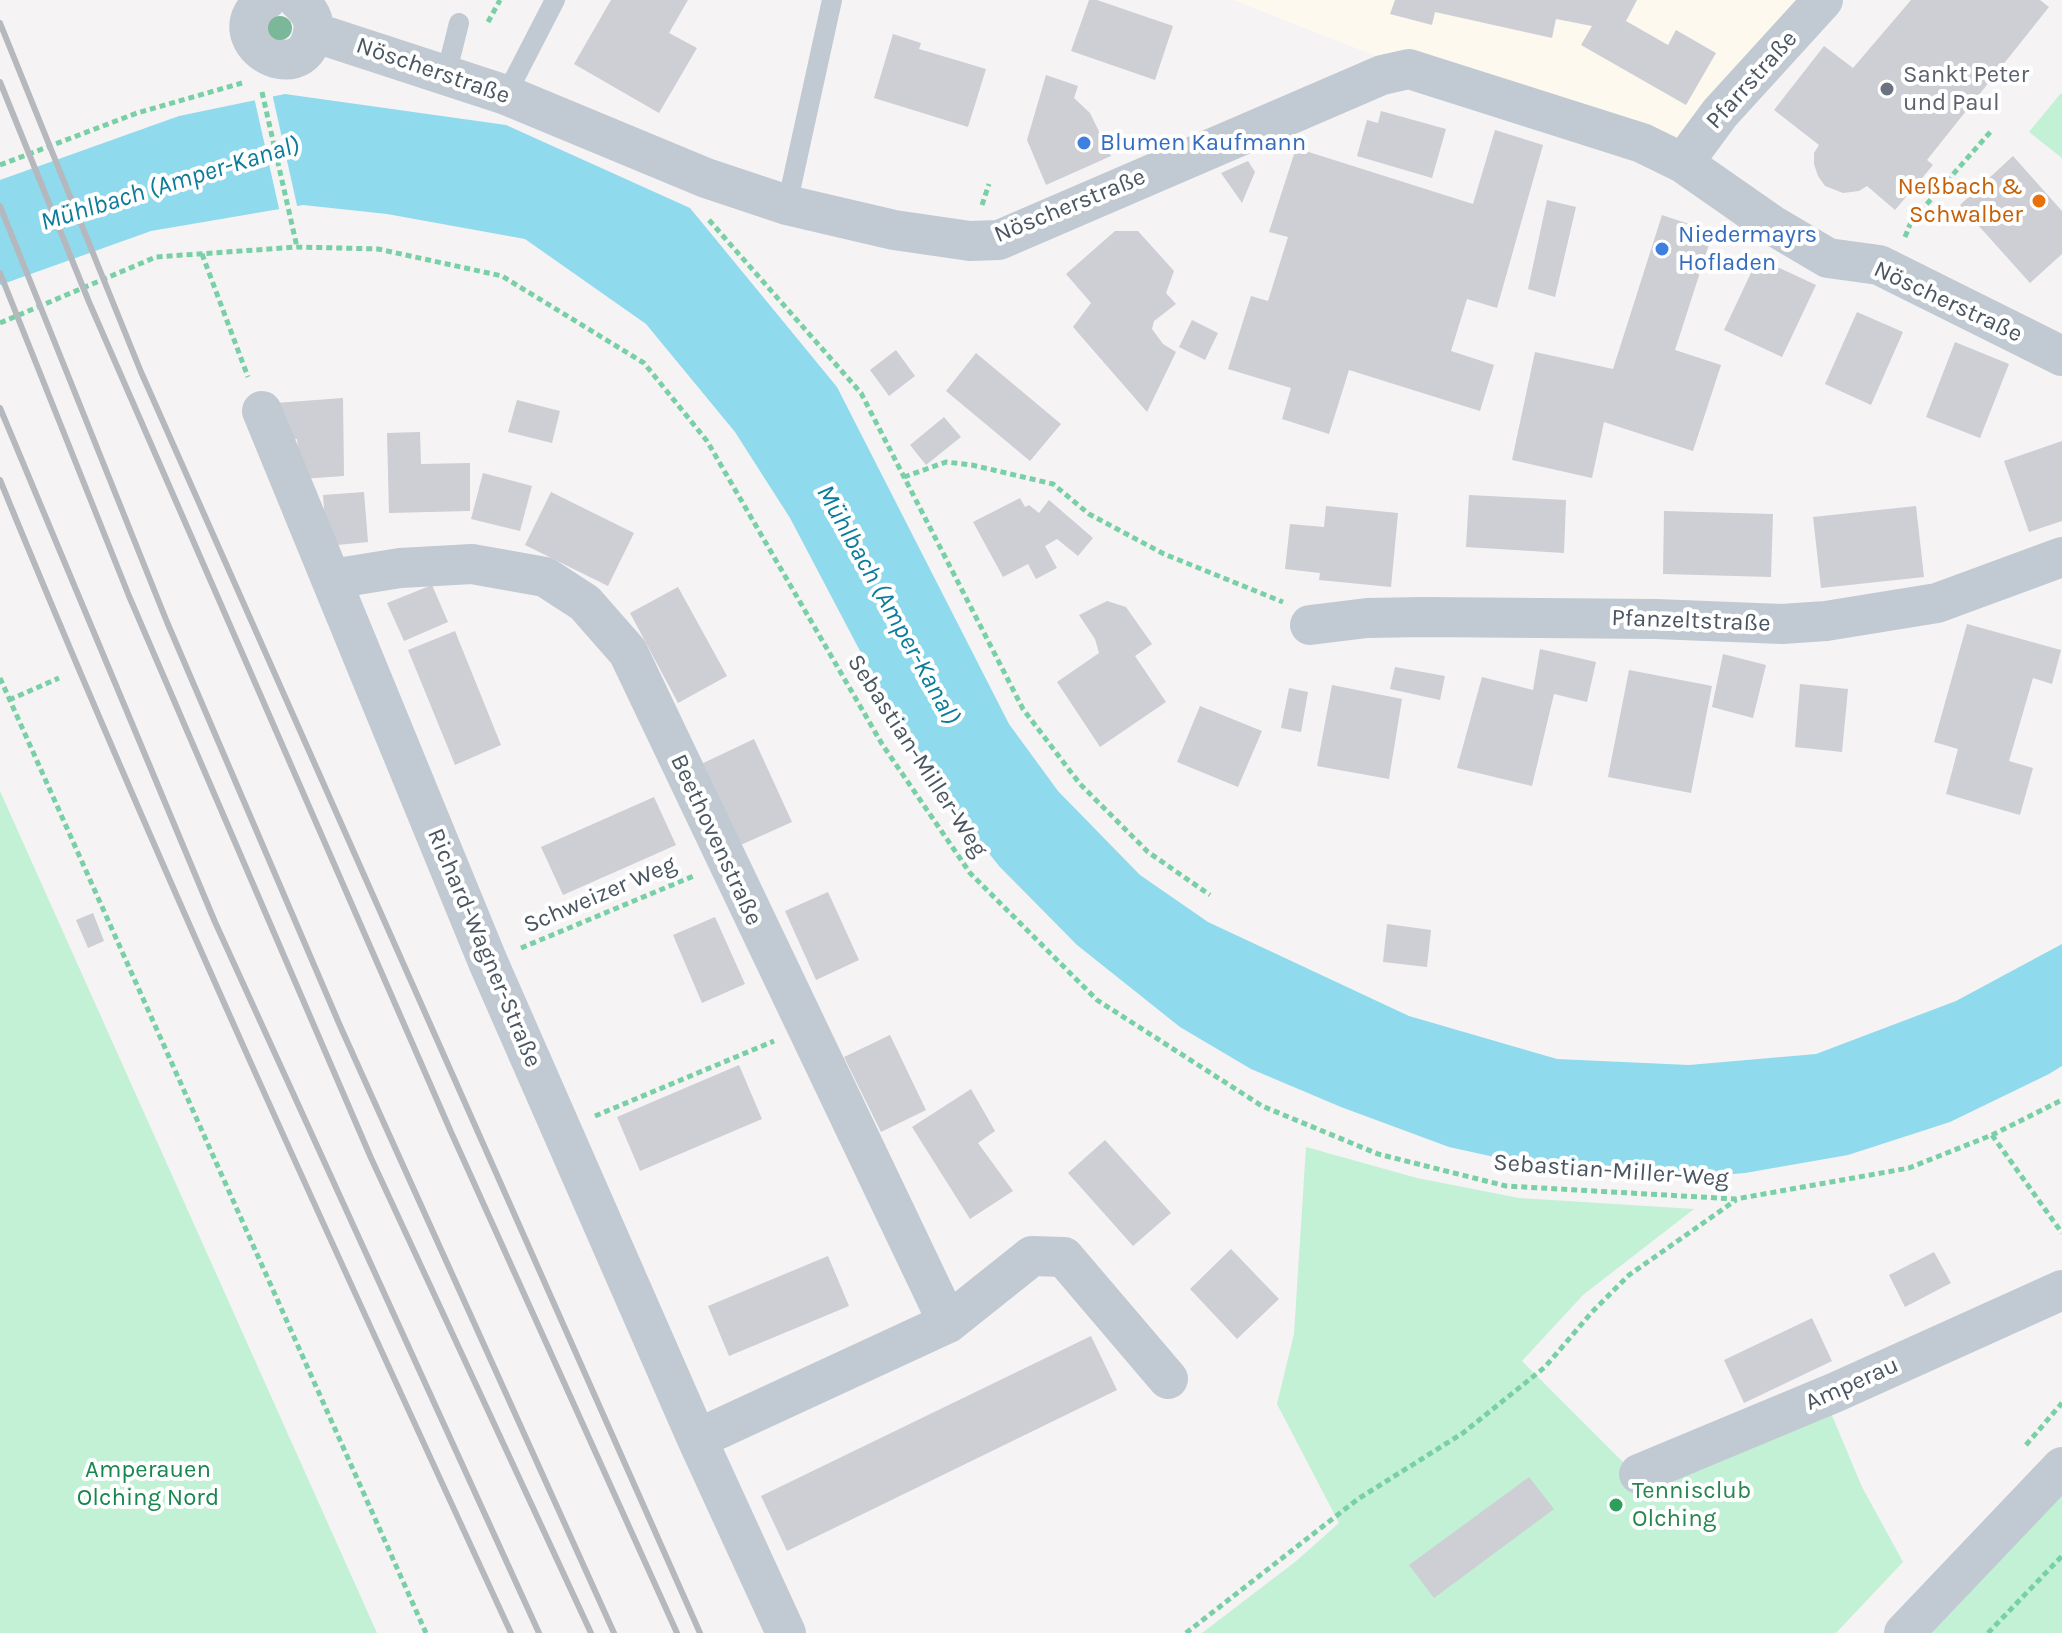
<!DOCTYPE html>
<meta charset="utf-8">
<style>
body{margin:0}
canvas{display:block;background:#f5f3f3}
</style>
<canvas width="2062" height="1633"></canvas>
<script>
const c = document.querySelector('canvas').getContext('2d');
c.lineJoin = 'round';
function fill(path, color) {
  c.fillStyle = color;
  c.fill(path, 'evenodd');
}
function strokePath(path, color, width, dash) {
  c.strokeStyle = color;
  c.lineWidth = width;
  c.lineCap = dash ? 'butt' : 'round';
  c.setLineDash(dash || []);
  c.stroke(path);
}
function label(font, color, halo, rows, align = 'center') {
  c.font = font + ' Karla,sans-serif';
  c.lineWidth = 8;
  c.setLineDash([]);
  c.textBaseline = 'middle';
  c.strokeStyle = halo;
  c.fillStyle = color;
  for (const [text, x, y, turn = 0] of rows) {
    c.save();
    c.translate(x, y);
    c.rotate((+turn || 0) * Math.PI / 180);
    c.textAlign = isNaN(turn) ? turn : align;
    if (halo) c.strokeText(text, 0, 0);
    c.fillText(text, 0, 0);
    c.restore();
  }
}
fill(new Path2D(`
 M1233 0H1831L1683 163 1409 69Z`), '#fdf9ef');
fill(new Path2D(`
 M2061 93 2062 94V158L2029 132Z
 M0 791 377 1633H0Z
 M1306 1147 1417 1178 1519 1198 1694 1209 1583 1295 1522 1361 1639 1478 1828 1406 1862 1487 1903 1562 1836 1633H1202L1295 1562 1339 1523 1277 1404 1294 1334Z
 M2062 1488V1633H1922Z`), '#c3f1d5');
fill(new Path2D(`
 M285 94 506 125 690 208 837 387 1009 724 1058 791 1140 875 1208 922 1409 1016 1557 1059 1689 1065 1816 1054 1956 1001 2062 944V1066L2049 1074 1950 1122 1848 1155 1745 1173 1689 1178 1567 1173 1449 1147 1341 1107 1251 1069 1180 1027 1077 945 999 866 939 790 889 706 790 518 735 432 646 324 525 239 387 214 303 205 151 231 0 285V180L179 116Z`), '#90daee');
fill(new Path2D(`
 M272 93 298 210 280 213 254 97Z`), '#f5f3f3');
fill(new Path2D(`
 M611 0H688L669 33 697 48 659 113 574 64Z
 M1089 0H1097L1173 26 1155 80 1071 51Z
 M1395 0H1637L1626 21 1668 45 1676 30 1716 53 1686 105 1581 45 1592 26 1556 19 1552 38 1435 12 1432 25 1390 14Z
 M1911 0H2040L2049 7 1927 160 1933 165 1895 210 1867 186 1859 191 1843 193 1825 186 1818 176 1814 164V153L1819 145 1774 110 1824 46 1853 68Z
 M893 34 921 43 919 49 986 69 968 127 874 98Z
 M1046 75 1078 86 1074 98 1090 113 1111 156 1046 185 1027 140Z
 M1381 111 1446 129 1432 178 1357 156 1367 120 1378 123Z
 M1495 130 1543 145 1497 308 1467 299 1451 351 1494 365 1480 411 1349 370 1329 434 1282 419 1291 388 1228 369 1251 296 1268 301 1288 237 1269 232 1296 148 1473 204Z
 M2013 156 2062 211V254L2030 283 1960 205Z
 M1248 161 1255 172 1242 203 1221 173Z
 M1547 200 1576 207 1555 297 1528 289Z
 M1662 215 1713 232 1675 350 1721 365 1693 451 1604 422 1592 478 1512 460 1535 352 1613 369Z
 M1115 231H1138L1174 271 1166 293 1176 304 1154 321 1152 329 1163 344 1176 352 1147 412 1073 327 1091 303 1066 274Z
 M1758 258 1816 285 1782 357 1724 330Z
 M1857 312 1903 332 1871 405 1825 384Z
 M1192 320 1218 333 1205 360 1179 347Z
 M1955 342 2009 364 1980 438 1926 417Z
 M896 350 915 376 889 396 870 370Z
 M976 353 1061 424 1030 461 946 391Z
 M343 398 344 476 301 479 297 439 278 441 275 403Z
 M517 400 560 411 552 443 508 432Z
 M944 417 961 437 926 465 910 445Z
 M420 432 421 464 470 463V511L389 513 387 433Z
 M2062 441V521L2029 532 2004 461Z
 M483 473 532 486 520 531 471 519Z
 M364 492 368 542 327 546 323 495Z
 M551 492 634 533 608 586 525 545Z
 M1469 495 1566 500 1564 553 1466 547Z
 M1020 498 1025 507 1029 505 1039 513 1049 500 1093 538 1078 556 1057 539 1045 546 1057 568 1036 579 1028 564 1003 577 973 522Z
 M1326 506 1398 513 1391 587 1319 580 1320 573 1285 569 1290 524 1324 527Z
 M1916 506 1924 577 1821 588 1813 517Z
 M1664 511 1773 514 1771 577 1663 574Z
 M432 585 448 622 404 641 387 603Z
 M678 587 727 676 678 703 630 613Z
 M1107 601 1126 607 1152 644 1135 656 1166 702 1100 747 1057 682 1099 653 1095 639 1079 615Z
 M1967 624 2061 650 2052 684 2033 678 2009 761 2033 768 2020 815 1946 794 1958 749 1934 742Z
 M455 631 501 745 455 765 408 650Z
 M1540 649 1596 662 1587 702 1554 694 1532 786 1457 768 1482 677 1533 690Z
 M1723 654 1766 665 1753 718 1712 707Z
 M1395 667 1445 676 1440 700 1390 689Z
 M1629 670 1712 686 1691 793 1608 777Z
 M1800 684 1848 689 1842 752 1795 747Z
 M1332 685 1402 699 1389 779 1317 766Z
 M1289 688 1308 692 1301 732 1281 728Z
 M1200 706 1262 731 1238 787 1177 762Z
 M754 739 792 822 734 848 697 766Z
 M654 797 676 845 563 895 541 847Z
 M828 892 859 960 816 980 785 911Z
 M93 913 104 941 88 948 76 920Z
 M715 917 745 984 702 1003 673 935Z
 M1387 924 1431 930 1427 967 1383 962Z
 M890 1035 926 1110 881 1132 844 1057Z
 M739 1065 762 1119 640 1171 617 1117Z
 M971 1089 995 1131 978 1143 1013 1191 970 1219 912 1127Z
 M1105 1140 1171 1213 1133 1246 1068 1173Z
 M1231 1249 1279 1299 1237 1339 1190 1289Z
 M1934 1252 1951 1283 1905 1307 1889 1275Z
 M828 1256 849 1306 729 1356 708 1306Z
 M1812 1318 1832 1361 1744 1403 1724 1360Z
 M1091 1336 1117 1390 787 1551 761 1496Z
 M1529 1477 1554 1509 1434 1598 1409 1565Z`), '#cdcfd5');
strokePath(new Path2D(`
 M488 22 500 0
 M262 92 297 247
 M0 165 137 113 242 83
 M982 205 989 184
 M709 220 861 393 1023 709 1080 784 1148 852 1210 895
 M1905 237 1911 222 1992 130
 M202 254 248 377
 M0 323 156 257 297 247 378 249 502 276 644 363 707 441 882 744 970 873 1097 1000 1262 1106 1378 1154 1506 1186 1736 1199 1909 1168 1992 1135 2062 1100
 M904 477 946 462 972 465 1053 484 1089 514 1164 554 1283 602
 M0 678 426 1633
 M9 700 59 678
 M521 948 696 875
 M595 1116 774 1041
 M1992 1135 2062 1233
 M2026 1445 2062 1403
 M1186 1633 1358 1499 1463 1433 1545 1367 1592 1312 1629 1275 1736 1200
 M1988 1633 2062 1556`), '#7ad0a6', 5, [6, 4]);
strokePath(new Path2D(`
 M446 75 459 23
 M506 95 555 0
 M787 205 832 0`), '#c1cad2', 20);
strokePath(new Path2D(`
 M266 0C213 38 302 93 313 33 316 19 308 9 298 0
 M313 32 506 95 706 178 787 205 894 230 970 241 999 240 1382 75 1409 69 1642 143 1683 163 1772 225 1828 258 1879 265 2062 356
 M1683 163 1720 113 1823 0
 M262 411 488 962 697 1439 786 1633
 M332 579 400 568 472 564 545 577 585 603 628 652 948 1323
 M1310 625 1367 618 1424 617 1656 619 1782 624 1826 621 1937 603 2062 557
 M697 1439 948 1323 1032 1256 1064 1257 1168 1379
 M1639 1474 1836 1392 2062 1290
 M1904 1633 2062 1467`), '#c1cad2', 40);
strokePath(new Path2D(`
 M0 23 141 372 700 1633
 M0 82 89 302 451 1132 677 1633
 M0 206 167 622 341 1028 614 1633
 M0 273 129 596 371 1158 591 1633
 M0 408 215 922 539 1633
 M0 480C159 869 335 1251 511 1633`), '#b5b8bd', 6);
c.fillStyle = '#7bb799';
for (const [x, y] of [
 [280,28]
]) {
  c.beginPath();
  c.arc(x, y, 12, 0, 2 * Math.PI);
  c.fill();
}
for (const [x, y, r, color] of [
 [1887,89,8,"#6b7280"],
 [1084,143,8,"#3f7fe0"],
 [2039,201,8,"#e8710a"],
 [1662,249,8,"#3f7fe0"],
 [1616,1505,8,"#2e9e5b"]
]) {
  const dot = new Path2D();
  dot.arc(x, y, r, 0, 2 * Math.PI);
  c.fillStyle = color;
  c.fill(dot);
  strokePath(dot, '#fff', 3);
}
label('24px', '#4a5661', '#fff', [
 ["Nöscherstraße",433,71,19],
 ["Pfarrstraße",1752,80,-48],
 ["Nöscherstraße",1070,206,-22],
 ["Nöscherstraße",1948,302,25],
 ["Pfanzeltstraße",1691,621,2],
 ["Sebastian-Miller-Weg",917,756,57],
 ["Beethovenstraße",716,840,65],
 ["Schweizer Weg",600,895,-23],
 ["Richard-Wagner-Straße",484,948,67],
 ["Sebastian-Miller-Weg",1611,1171,4],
 ["Amperau",1852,1384,-24]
]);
label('24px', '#5b616d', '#fff', [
 ["Sankt Peter",1903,75],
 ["und Paul",1903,103]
], 'left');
label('24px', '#366cbe', '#fff', [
 ["Blumen Kaufmann",1100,143],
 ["Niedermayrs",1678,235],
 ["Hofladen",1678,263]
], 'left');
label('24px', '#c56008', '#fff', [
 ["Neßbach &",2023,187],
 ["Schwalber",2023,215]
], 'right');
label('24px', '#17864f', '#fff', [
 ["Amperauen",148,1470],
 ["Olching Nord",148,1498]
]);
label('24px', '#27864d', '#fff', [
 ["Tennisclub",1632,1491],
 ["Olching",1632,1519]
], 'left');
label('italic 26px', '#0c7c9b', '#fff', [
 ["Mühlbach (Amper-Kanal)",170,184,-17],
 ["Mühlbach (Amper-Kanal)",888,605,61]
]);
</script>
